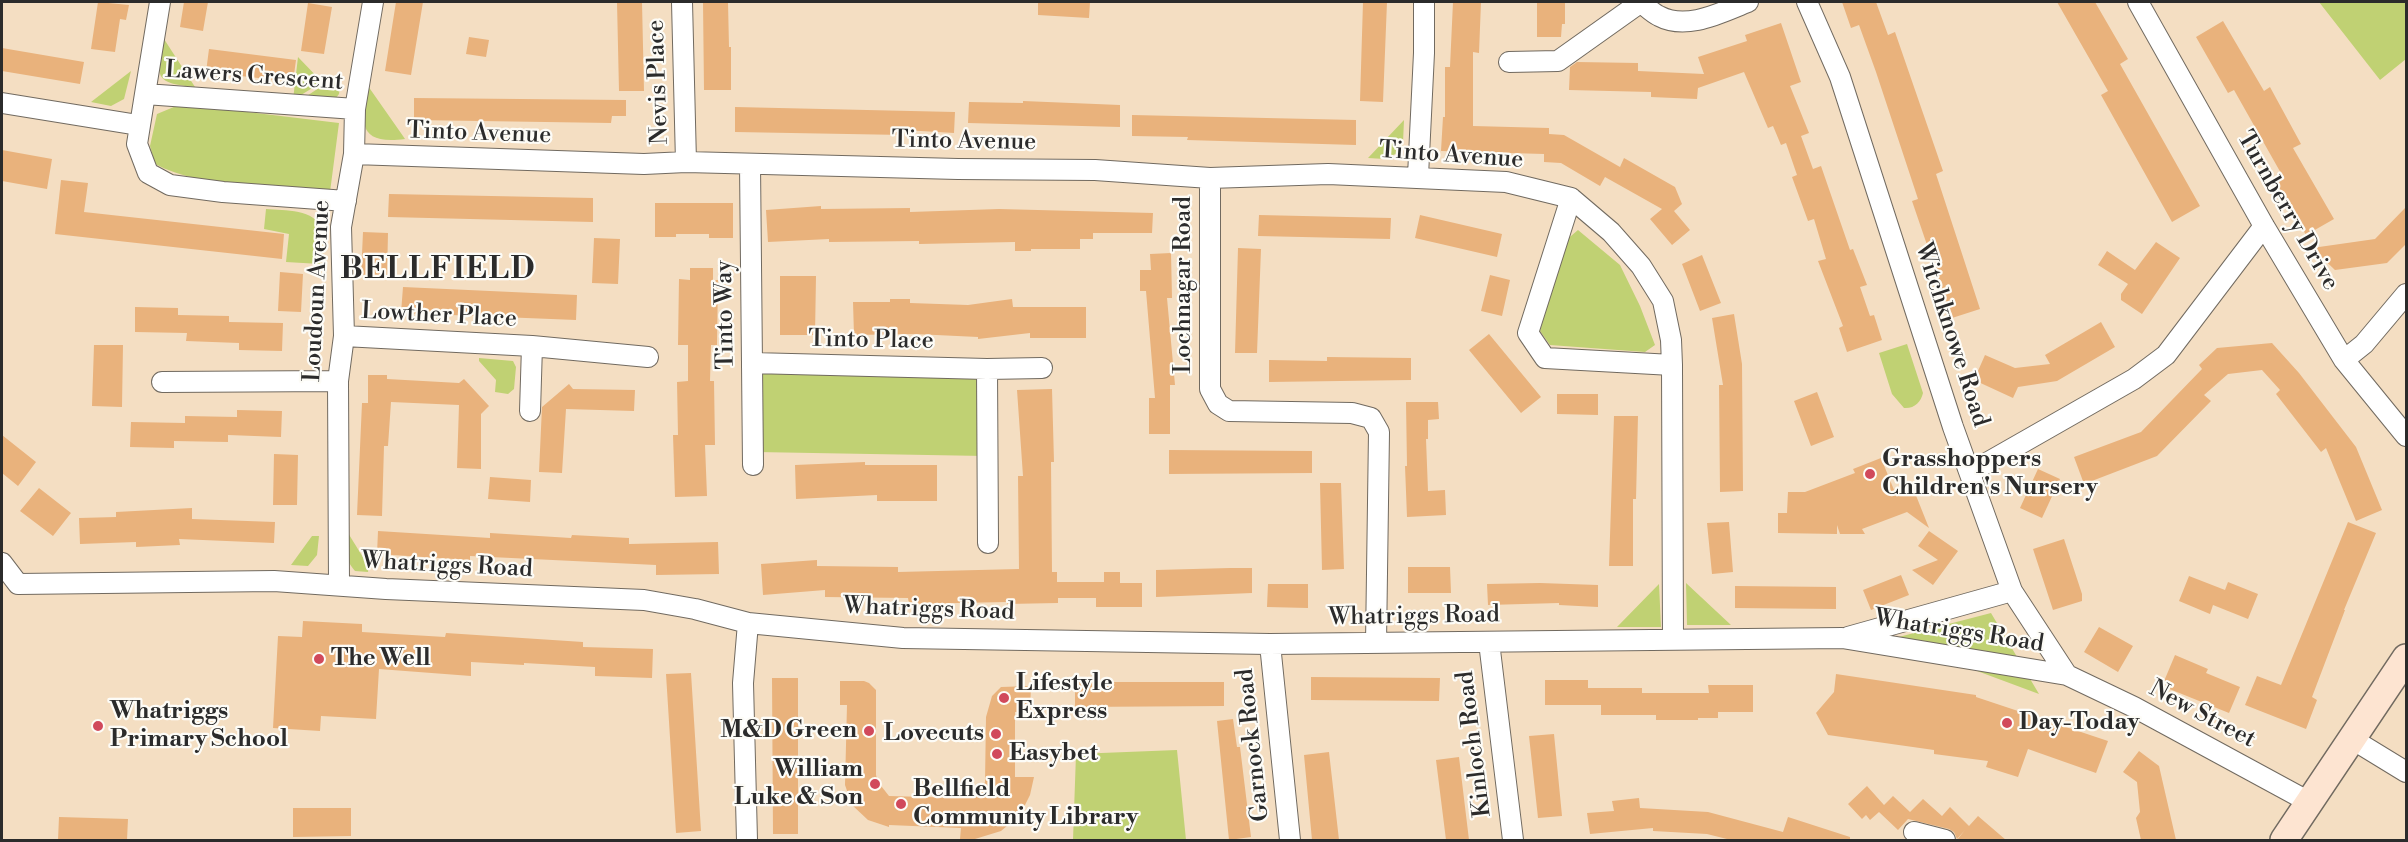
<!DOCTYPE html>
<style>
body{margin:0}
#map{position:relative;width:2408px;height:842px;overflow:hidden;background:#f4dec2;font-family:"Libre Bodoni",serif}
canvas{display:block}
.frame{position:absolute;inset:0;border:3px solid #2b2b2b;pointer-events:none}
</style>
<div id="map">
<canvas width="2408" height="842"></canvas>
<div class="frame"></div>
</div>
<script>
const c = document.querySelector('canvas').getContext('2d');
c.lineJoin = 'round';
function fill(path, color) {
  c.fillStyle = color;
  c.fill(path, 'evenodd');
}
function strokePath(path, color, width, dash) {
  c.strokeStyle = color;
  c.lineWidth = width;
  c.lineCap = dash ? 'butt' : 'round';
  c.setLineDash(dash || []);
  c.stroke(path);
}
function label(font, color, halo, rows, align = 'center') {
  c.font = font + ' "Libre Bodoni",serif';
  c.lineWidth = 4.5;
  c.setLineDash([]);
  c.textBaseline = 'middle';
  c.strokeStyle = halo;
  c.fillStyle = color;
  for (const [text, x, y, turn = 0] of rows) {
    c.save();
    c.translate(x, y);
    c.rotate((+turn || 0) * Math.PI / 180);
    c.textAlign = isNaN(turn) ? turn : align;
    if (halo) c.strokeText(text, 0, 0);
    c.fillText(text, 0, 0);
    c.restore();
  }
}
fill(new Path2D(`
 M2319 2H2406V59L2380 80Z
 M164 39 195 87C152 83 157 76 164 39Z
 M298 57 322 82 293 100Z
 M131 71 124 99 111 106 91 102Z
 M342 73 339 94 336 98 299 101Z
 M368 86 403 136 405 139C358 145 360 123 368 86Z
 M181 104 339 123 330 192C275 187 204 189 155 164L150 146 157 114Z
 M1404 120 1403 143 1400 152 1384 159 1368 158Z
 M266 209C285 211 315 208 322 230 324 239 321 254 320 264L286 262 289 234 264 229Z
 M1578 230 1620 265 1640 306 1655 345 1645 352 1550 345 1540 331 1564 242Z
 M1907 344 1923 393C1921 402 1914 409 1904 408L1892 394 1879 353Z
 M479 358 513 361 516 367 514 389 508 394 495 392 496 380 479 361Z
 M755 366 985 372V456L756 452Z
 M348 533 369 567 368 572 355 571C343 556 345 551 348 533Z
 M312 536H319L317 555 308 566 291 565Z
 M1686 583 1731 625H1687Z
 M1659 584 1661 627H1617Z
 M1991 613 2039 694 1891 639Z
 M1177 750 1186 840H1073L1076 754Z`), '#c0d173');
fill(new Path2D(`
 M98 2 129 5 126 20 120 19 115 52 91 49Z
 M184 2H208L203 31 180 27Z
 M396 2H423L411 75 385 71Z
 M617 2H642L644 91H619Z
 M703 2H728L729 47H731V90H704Z
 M1038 2H1090L1089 18 1038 15Z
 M1363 2H1387L1383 102 1360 101Z
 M1453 2H1481L1479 53 1473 52V126L1549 128V134L1564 135 1620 167 1624 158 1675 187 1682 204 1674 211 1690 230 1672 245 1650 219 1662 209 1605 177 1600 186 1561 163 1544 162V154L1441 151 1443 117H1445V67H1450Z
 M1537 2H1565V24H1562L1561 37H1537Z
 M1842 2H1876L1888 35 1895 32 1943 171 1936 174 1980 309 1952 318 1912 201 1918 199 1876 72 1859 25 1851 28Z
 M2057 2H2095L2128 59 2120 64 2200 206 2172 222 2101 95 2108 91Z
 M308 3 332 7 324 54 301 51Z
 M2223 21 2264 91 2270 87 2301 144 2293 148 2334 219 2306 235 2274 180 2282 175 2234 90 2228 93 2196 37Z
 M1781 23 1801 82 1790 86 1809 133 1801 136 1813 169 1821 166 1850 250 1853 249 1867 285 1860 287 1870 316 1874 315 1882 340 1847 352 1839 328 1843 326 1818 261 1826 259 1814 219 1808 221 1792 177 1797 175 1786 143 1781 145 1773 126 1768 128 1744 72 1698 88 1697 99 1651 97V92L1569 90 1570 67 1577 62 1638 63V71L1704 74 1698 57 1747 41 1745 35Z
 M469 37 489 40 486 57 466 54Z
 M2 48 84 62 80 84 2 71Z
 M209 49 296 60 293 82 206 72Z
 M414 98 626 100V116H612L611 123 414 120Z
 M1023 101 1120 105V127L968 123 969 102 1023 103Z
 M735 107 955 112 954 133 904 130V135L735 132Z
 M1132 115 1356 120V145L1187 140 1188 137 1132 136Z
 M2 150 52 159 47 189 2 181Z
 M61 180 88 183 84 212 284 234 282 259 55 234Z
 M389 194 593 198V222L388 217Z
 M655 203H733V238H709V234H676V237H655Z
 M821 206V209L910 208V212L999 209 1153 213 1152 233H1093V239H1080V249H1031V251H1015V242L919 244V241L829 242V239L768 242 766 210Z
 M2406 207V244L2387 263 2335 270 2312 248 2375 239Z
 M1259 215 1391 218 1390 239 1258 236Z
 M1420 215 1502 234 1497 257 1415 238Z
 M363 232 388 233 387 277 361 276Z
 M594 238 620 239 618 284 592 283Z
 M2156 242 2180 258 2142 314 2121 300V294L2128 284 2098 265 2107 251 2135 270Z
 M1238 248 1261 249 1257 353H1235Z
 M1171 253 1172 298H1167L1175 385H1170V434H1149V398H1155L1146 291H1140V270H1151L1150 254Z
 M1702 255 1721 303 1700 311 1682 264Z
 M690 268H713V280H718L717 345H711L710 381H714L715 445H705L707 496 675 497 673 435H678L677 382 688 381V345H678L679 279 690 280Z
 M280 272 303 274 301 312 278 311Z
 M1490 275 1510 280 1502 316 1481 311Z
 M780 276H816L815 335H780Z
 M403 287 577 295 576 320 401 313Z
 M890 299H910V303L968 305 1012 299 1013 307H1086V338H1030V333L978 339V337L915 334 854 335 853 302H890Z
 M135 307 178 308V315L229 316V322L283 323 282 351 239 350V343L186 341 187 333 135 332Z
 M1734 314 1742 364 1743 491 1720 492 1719 385H1723L1712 318Z
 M2101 322 2115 347 2057 381 2018 387 2013 398 1974 380 1985 355 2015 368 2050 364 2045 355Z
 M1489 334 1541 397 1521 413 1469 350Z
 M2272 343 2299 373 2356 447 2382 510 2356 521 2326 448 2321 452 2276 394 2280 390 2262 370 2228 374 2204 395 2211 401 2157 456 2084 484 2074 457 2141 432 2202 369 2199 365 2217 348Z
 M94 345H123L122 407 92 406Z
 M1327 357 1411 358V380L1269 382V360L1327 361Z
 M368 375H387V379L459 383 464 379 489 406 481 414V469L457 468 459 405 391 402 388 446H384L382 516 357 515 362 403H368Z
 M569 384 573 389 635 390 634 411 566 409 562 473 539 472 542 407Z
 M1052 389 1054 462H1051L1052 572H1057V582H1104V572H1120V583H1142V607H1096V598H1058V603L1007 604V602L909 604 908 598 825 597V590L763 595 761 564 817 560V566L898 567V572L1019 569 1018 476H1023L1017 390Z
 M1817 392 1834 437 1811 446 1794 401Z
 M1557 394H1598V415L1557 414Z
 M1406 402H1438L1439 419 1428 420V439H1426L1428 491 1445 490 1446 515 1407 517 1405 466H1407Z
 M237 410 282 411 281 437 228 435V442L174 441V448L130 447 131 422 185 423V416L237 417Z
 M1614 416H1638L1636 499H1633V566H1609Z
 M2 435 36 462 18 486 2 473Z
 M1169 450 1312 451V473L1169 474Z
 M274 454 298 455 297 505H273Z
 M1881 458 1894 490 1911 483 1929 528 1907 512 1862 529 1865 534H1840L1837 525V534L1778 533V513H1787L1788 492H1805L1855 473 1853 469Z
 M865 462V465H937V501H877V495L796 499 795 465Z
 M2038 469 2060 479 2042 518 2020 508Z
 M490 477 531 480 530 502 488 499Z
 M1320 483H1341L1344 569 1322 570Z
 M39 488 71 513 53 536 20 511Z
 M192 508V519L275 522 274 543 179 539 180 545 136 547V542L80 544 79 518 116 517V512Z
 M1729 522 1733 572 1712 574 1707 523Z
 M2348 522 2376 533 2344 610H2345L2312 697 2317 700 2306 729 2245 705 2257 676 2281 685Z
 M378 531 490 538V533L571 538 572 535 629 538V544L718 542 719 574 656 575V565L470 556V560L377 554Z
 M1929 531 1958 551 1933 585 1912 570 1938 560 1918 546Z
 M2064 539 2082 594V601L2053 610 2033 549Z
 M1408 567H1450L1451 593H1408Z
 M1230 568H1252V593L1156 597V570Z
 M1901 575 1909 595 1871 610 1863 590Z
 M2189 576 2225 590 2228 582 2258 594 2248 619 2213 605 2210 614 2179 601Z
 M1540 583 1598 585V607L1559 605V603L1488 605 1487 584Z
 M1268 584H1308V608L1267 607Z
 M1735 586 1836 587V609L1735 608Z
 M303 621 362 624V632L445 637 446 633 583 642V647L653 649 652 678 595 676V667L524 663V665L471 662V676L379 669 376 719 321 716 320 731 273 728 278 636 302 637Z
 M2099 627 2133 646 2118 672 2084 652Z
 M2175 655 2208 669 2206 673 2240 687 2229 713 2162 686Z
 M691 673 701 831 676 833 666 674Z
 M1836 674 1976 695V697L2108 741 2096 773 2028 749 2018 777 1986 767 1988 761 1934 754V750L1828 735 1816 713 1834 692Z
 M1311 677 1440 678 1439 701 1311 700Z
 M772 678H798V834H773Z
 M1545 680H1588V688H1642V693H1709L1708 685H1753V712H1718V718H1698V720H1656V715H1601V705H1545Z
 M840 681H864L869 683 876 690V775L878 782 889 796 962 798 975 796 980 792 985 782 986 717 992 696 1001 687 1031 686 1030 712H1015V777H1034L1030 795 1020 815 1001 831 975 839H960L961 828 889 825V827L868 820 852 805 845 785 847 705H840Z
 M1075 682H1224V706L1075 707Z
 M1233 719 1237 747H1240L1251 837 1229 840 1217 721Z
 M1554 734 1562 816 1538 818 1529 736Z
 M2139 751 2159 766 2176 840H2141L2136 818 2140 812 2137 782 2123 772Z
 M1329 752 1339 840H1312L1304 755Z
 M1459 757 1469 840H1446L1436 760Z
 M1867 786 1884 805 1893 796 1910 812 1923 799 1942 816 1950 807 1969 826 1978 816 2006 840H1957L1965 830 1957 839 1954 832 1949 829 1908 819 1898 830 1879 812 1870 820 1866 815 1862 819 1848 804Z
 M1639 798 1640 808 1708 812 1783 832 1788 817 1850 837V840H1731L1707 834 1653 831V828L1590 834 1587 813 1614 811 1612 801Z
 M293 808H351V836L293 837Z
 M59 817 128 819 127 840H58Z`), '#e9b27c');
const minor = new Path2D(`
 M682 2 686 162
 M1640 2C1646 6 1652 13 1659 16 1687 31 1722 12 1748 2
 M1807 2 1840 77 1953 427 2012 591 2067 675
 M2138 2 2264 226 2344 360 2406 436
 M1509 62 1558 61 1641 2
 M145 94 160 2
 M2 103 138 125
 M354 154 644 164 686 162 958 169 1095 170 1210 178 1328 174 1506 182 1571 198 1611 232 1641 266 1663 301 1671 340 1672 365 1673 640
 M750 164 753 465
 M1418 176 1424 53V2
 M1210 178V389L1218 404 1229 411 1352 413 1371 418 1379 432 1376 643
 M1571 198 1528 333 1545 358 1672 365
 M346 201 223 192 170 185 148 173 137 144 145 94 355 109
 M344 336 532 346 648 357
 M2344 360 2364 344 2406 294
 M752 363 987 369 988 543
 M987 369 1042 368
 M162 382 338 381
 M530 411 532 346
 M1971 472 2134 379 2166 355 2264 226
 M2 563 18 584 274 581 386 589 644 600 695 609 748 623 903 638 1270 644 1842 638 2067 675 2134 707 2311 803
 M339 585 338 381 344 336 341 227 354 154 355 109 373 2
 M1848 637 2012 591
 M1489 642 1513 840
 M1270 644 1290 840
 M2352 739 2406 772
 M1914 832 1945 840
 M747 840 743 683 748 623`);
const secondary = new Path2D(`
 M2284 840 2406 658`);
strokePath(minor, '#716a60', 22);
strokePath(secondary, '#716a60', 30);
strokePath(minor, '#fff', 20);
strokePath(secondary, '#fde4d1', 27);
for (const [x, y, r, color] of [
 [1870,474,6,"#d1495b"],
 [319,659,6,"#d1495b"],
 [1004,698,6,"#d1495b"],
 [2007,723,6,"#d1495b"],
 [98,726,6,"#d1495b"],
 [869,731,6,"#d1495b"],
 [996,734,6,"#d1495b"],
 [997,754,6,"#d1495b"],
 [875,784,6,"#d1495b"],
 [901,804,6,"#d1495b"]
]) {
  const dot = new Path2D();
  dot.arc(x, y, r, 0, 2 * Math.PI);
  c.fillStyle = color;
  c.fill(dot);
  strokePath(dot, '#fdfcf7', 2);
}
label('24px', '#2b2b2b', '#fdfcf7', [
 ["Lawers Crescent",254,77,4],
 ["Nevis Place",659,82,-92],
 ["Tinto Avenue",479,134,2],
 ["Tinto Avenue",964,142,1],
 ["Tinto Avenue",1451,156,4],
 ["Turnberry Drive",2287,211,60],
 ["Lochnagar Road",1184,285,-90],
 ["Loudoun Avenue",318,291,-87],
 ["Tinto Way",726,315,-91],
 ["Lowther Place",439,316,3],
 ["Witchknowe Road",1951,335,72],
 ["Tinto Place",871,341,1],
 ["Whatriggs Road",447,566,3],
 ["Whatriggs Road",929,610,2],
 ["Whatriggs Road",1414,617,-1],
 ["Whatriggs Road",1959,632,9],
 ["New Street",2202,715,28],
 ["Kinloch Road",1475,744,-97],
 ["Garnock Road",1254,745,-96]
]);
label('bold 24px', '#2b2b2b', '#fdfcf7', [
 ["Grasshoppers",1882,460],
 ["Children's Nursery",1882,488],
 ["The Well",331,659],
 ["Lifestyle",1016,684],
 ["Express",1016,712],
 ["Whatriggs",110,712],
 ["Primary School",110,740],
 ["Day-Today",2019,723],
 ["M&D Green",857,731,"right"],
 ["Lovecuts",984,734,"right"],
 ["Easybet",1009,754],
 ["William",863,770,"right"],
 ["Luke & Son",863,798,"right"],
 ["Bellfield",913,790],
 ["Community Library",913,818]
], 'left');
c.letterSpacing = '1.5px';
label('bold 30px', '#2b2b2b', '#fdfcf7', [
 ["BELLFIELD",438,271]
]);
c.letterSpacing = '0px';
</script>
